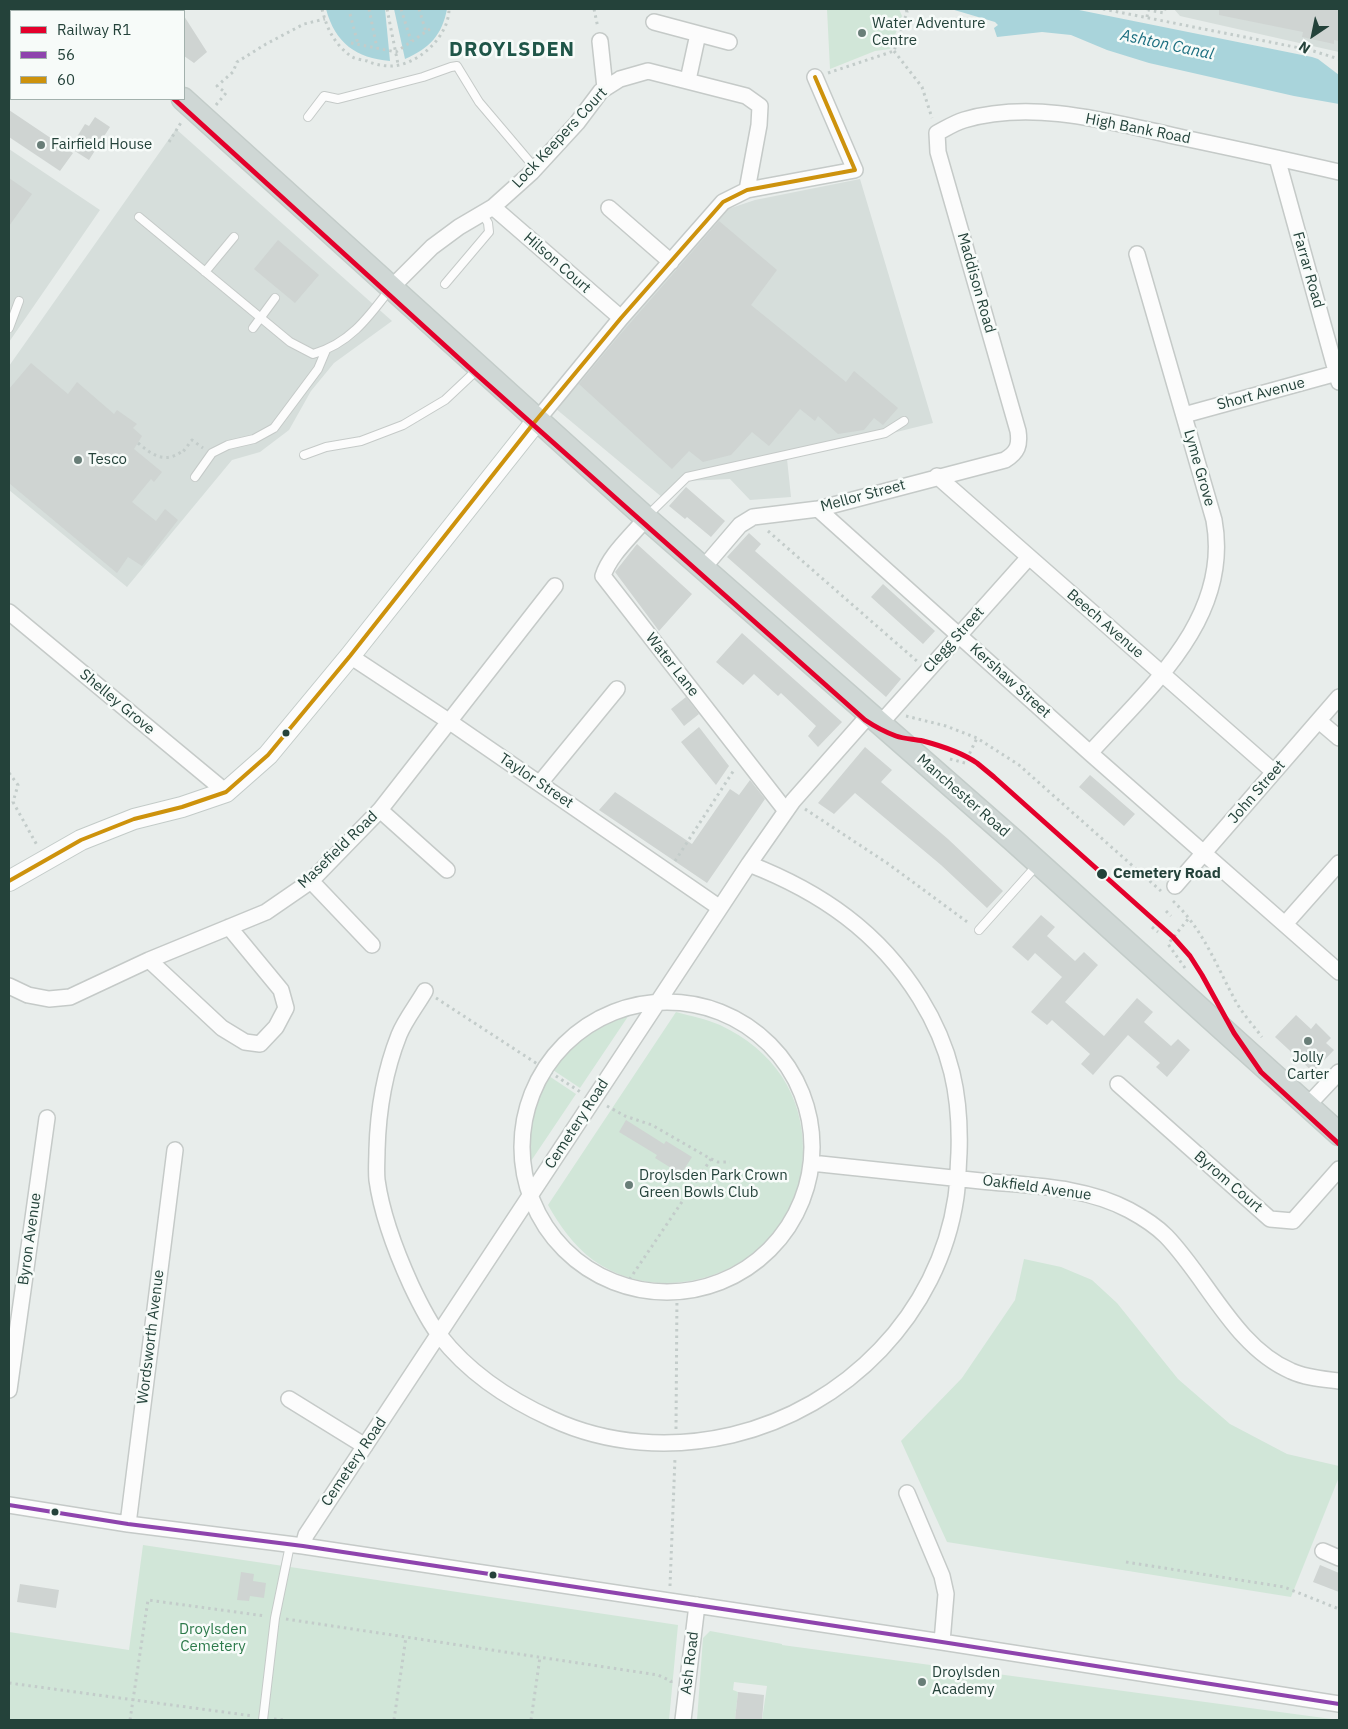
<!DOCTYPE html>
<style>
body{margin:0}
#map{position:relative;width:1348px;height:1729px;overflow:hidden;background:#e8edeb;font-family:"IBM Plex Sans",sans-serif}
canvas{display:block}
.frame{position:absolute;inset:0;border:10px solid #24423a;pointer-events:none}
.legend{position:absolute;left:10px;top:10px;width:175px;height:90px;box-sizing:border-box;background:#f7fbf9;border:1px solid #a3b1ad;margin:0;padding:6px 9px;list-style:none;font-size:15px;color:#24423a}
.legend li{display:flex;align-items:center;gap:10px;height:25px}
.legend b{width:25px;border:1px solid #a3b1ad}
.north{position:absolute;left:1288px;top:10px;width:50px;height:50px;-webkit-text-stroke:4px #f7fbf9;paint-order:stroke;rotate:214deg;font-size:14px;font-weight:700;line-height:20px;text-align:center;color:#24423a}
.north::after{content:'';display:block;margin:auto;width:18px;height:22px;background:#24423a;clip-path:polygon(50% 0,100% 100%,50% 72%,0 100%)}
</style>
<div id="map">
<canvas width="1348" height="1729"></canvas>
<div class="frame"></div>
<ul class="legend">
<li><b style="height:6px;background:#e4002b"></b>Railway R1</li>
<li><b style="height:6px;background:#8e44ad"></b>56</li>
<li><b style="height:6px;background:#cd920c"></b>60</li>
</ul>
<div class="north">N</div>
</div>
<script>
const c = document.querySelector('canvas').getContext('2d');
c.lineJoin = 'round';
function fill(path, color) {
  c.fillStyle = color;
  c.fill(path, 'evenodd');
}
function strokePath(path, color, width, dash) {
  c.strokeStyle = color;
  c.lineWidth = width;
  c.lineCap = dash ? 'butt' : 'round';
  c.setLineDash(dash || []);
  c.stroke(path);
}
function label(font, color, halo, rows, align = 'center') {
  c.font = font + ' "IBM Plex Sans",sans-serif';
  c.lineWidth = 5;
  c.setLineDash([]);
  c.textBaseline = 'middle';
  c.strokeStyle = halo;
  c.fillStyle = color;
  for (const [text, x, y, turn = 0] of rows) {
    c.save();
    c.translate(x, y);
    c.rotate((+turn || 0) * Math.PI / 180);
    c.textAlign = isNaN(turn) ? turn : align;
    if (halo) c.strokeText(text, 0, 0);
    c.fillText(text, 0, 0);
    c.restore();
  }
}
fill(new Path2D(`
 M1174 9H1339V52L1180 16Z
 M9 20 11 21V68L9 72Z
 M176 129 392 321 334 363 311 391 289 430 260 452 232 460 127 587 9 490V366Z
 M9 149 100 210 9 342Z
 M860 179 933 423 787 459 791 497 750 500 730 479 686 481 663 498 555 408 725 210 755 200Z`), '#d6dedb');
fill(new Path2D(`
 M827 9H899L902 16 890 49 875 51 830 69Z
 M676 1012C691 1016 706 1019 720 1025 773 1050 804 1094 803 1153 802 1179 795 1206 779 1227 736 1284 652 1302 593 1260 574 1246 559 1225 548 1205Z
 M629 1015 580 1088 553 1070C571 1044 599 1025 629 1015Z
 M549 1076 576 1094 529 1164C528 1133 534 1103 549 1076Z
 M1024 1259 1061 1267 1092 1280 1117 1303 1178 1379 1230 1424 1287 1454 1339 1466V1477L1291 1597 947 1542 901 1441 962 1378 1015 1300Z
 M143 1545 678 1625 669 1720H9V1632L129 1650Z
 M710 1631 782 1644V1645L1339 1720H762L767 1686 734 1682 733 1690 738 1692 735 1720H697L703 1638Z`), '#d1e6d8');
fill(new Path2D(`
 M326 9H385L390 61C356 58 335 43 326 9Z
 M394 9H447C442 35 430 48 405 59Z
 M951 9H1074L1312 57 1318 59 1339 75V104L1294 96 1149 63 1107 50 1071 35 1042 32 997 37 994 28 998 25 995 22Z`), '#a9d4db');
fill(new Path2D(`
 M1219 9H1339V41L1334 40V44L1302 37 1303 32 1219 15Z
 M184 16 207 52 194 63 184 56Z
 M9 110 73 153 60 171 9 137Z
 M95 117 110 127 89 160 70 148 85 124 89 126Z
 M9 178 32 194 9 226Z
 M719 221 777 270 751 305 846 382 854 371 898 408 883 425 874 418 864 430 838 434 818 416 815 421 800 409 769 446 752 432 731 455 703 462 689 451 672 469 579 384 618 337Z
 M278 240 319 275 295 303 254 269Z
 M31 363 68 394 77 382 114 414 117 410 137 424 133 428 142 436 134 449 162 472 154 482 151 479 132 502 156 521 165 509 178 520 142 566 128 557 117 573 9 483V389Z
 M686 487 725 521 711 537 687 517 685 519 669 506Z
 M749 533 761 544 755 551 901 679 886 697 727 557Z
 M637 544 692 594 659 631 615 572Z
 M883 584 935 631 923 644 871 597Z
 M742 633 842 722 818 747 808 736 816 726 781 693 778 696 754 674 743 685 716 662Z
 M686 697 699 714 684 726 671 709Z
 M699 727 729 766 716 785 681 742Z
 M865 747 892 770 881 782 948 839 1003 891 987 908 941 865 855 793 834 814 818 803Z
 M1090 775 1135 814 1124 826 1079 787Z
 M750 780 765 799 707 883 599 810 615 792 692 844 730 789 739 795Z
 M1041 915 1055 927 1047 936 1075 961 1084 952 1098 965 1065 1002 1104 1036 1137 998 1153 1012 1144 1022 1171 1046 1178 1039 1190 1050 1167 1077 1156 1067 1160 1063 1128 1035 1093 1075 1081 1064 1090 1054 1052 1020 1047 1025 1031 1012 1062 977 1035 953 1028 961 1012 947Z
 M1296 1015 1311 1029 1316 1023 1331 1038 1326 1043 1334 1050 1313 1072 1275 1037Z
 M626 1120 664 1144 666 1141 692 1157 681 1174 655 1158 657 1155 619 1132Z
 M1320 1565 1339 1573V1592L1313 1582Z
 M241 1572 254 1574 253 1581 266 1583 264 1598 250 1596 249 1601 237 1600Z
 M20 1584 59 1590 56 1608 17 1602Z
 M738 1692 764 1695 762 1720H735Z`), '#cfd4d2');
const lane = new Path2D(`
 M308 117 324 96 338 99 423 77 451 67 457 66 479 102 535 168
 M139 217 290 342 313 354C349 344 368 318 390 289
 M205 272 234 237
 M445 284 489 232 488 223 482 213
 M9 328 19 301
 M253 328 275 298
 M304 455 326 447 361 441 403 425 445 400 478 369
 M195 477 212 453 228 445 254 439 274 428 318 369 326 350
 M647 516 687 477 885 433 904 421
 M979 930 1038 864
 M263 1720 275 1618 290 1545`);
const street = new Path2D(`
 M654 22 729 42
 M600 41 605 88
 M688 80 698 34
 M1277 158 1339 382
 M493 207 621 318
 M609 208 671 262
 M391 288 432 247 459 227 493 207 532 172 577 123 601 91 620 79 648 71 746 96 760 106 759 125 747 190
 M1184 415 1337 373
 M538 419 621 318 723 202 747 190 855 170 815 77
 M937 476 1274 772
 M818 509 1090 753 1339 972
 M646 518C632 536 610 554 603 576L786 811
 M704 567 740 525 753 517 818 509 1005 460C1018 452 1020 445 1018 431L938 152 937 133C945 129 954 123 964 120 1035 99 1114 123 1184 138 1236 149 1287 160 1339 172
 M9 612 226 792
 M350 656 450 722 720 908
 M1319 721 1339 738
 M880 724 1029 557
 M1090 753C1149 688 1232 618 1214 520L1137 254
 M540 783 617 689
 M380 810 447 870
 M311 881 372 945
 M1175 886 1339 697
 M1285 924 1339 863
 M149 960 222 1028 245 1042 260 1044 276 1027 286 1008 281 990 229 927
 M9 986 28 995 49 999 70 997 149 960 266 912 311 881 380 810 555 586
 M425 991C417 1005 405 1020 399 1035 384 1073 378 1110 377 1150 377 1160 376 1170 377 1180 382 1216 396 1252 411 1285 419 1302 428 1321 440 1336 468 1372 510 1400 552 1419 608 1445 672 1449 732 1435 846 1408 939 1314 956 1197 958 1183 958 1168 959 1153 961 1095 951 1048 920 998 879 932 821 892 749 864
 M522 1147a145 145 0 1 1 290 0a145 145 0 1 1-290 0Z
 M1118 1084 1270 1219 1293 1221 1339 1169
 M1307 1106 1339 1072
 M811 1163C868 1169 925 1175 981 1181 1031 1186 1084 1186 1129 1210 1142 1217 1156 1226 1166 1236 1207 1278 1235 1347 1291 1371 1306 1378 1323 1379 1339 1381
 M9 1390 47 1118
 M289 1399 365 1446
 M907 1493 942 1576 946 1594 942 1642
 M9 1505 128 1524 303 1546 942 1642 1339 1704
 M128 1524 175 1150
 M303 1546 306 1535 749 864 793 801 869 715
 M1323 1551 1339 1558
 M683 1720 697 1605`);
const secondary = new Path2D(`
 M9 881 81 840 134 819 182 807 226 792 268 755 350 656 538 419`);
const primary = new Path2D(`
 M46 9 50 11
 M9 10 12 11
 M183 99 646 518 1013 840 1339 1134`);
strokePath(lane, '#c5cac8', 10);
strokePath(street, '#c5cac8', 18);
strokePath(secondary, '#c3cbc8', 22);
strokePath(primary, '#c3ccc9', 25);
strokePath(new Path2D(`
 M322 9C327 29 334 44 352 57 356 59 362 60 367 61 374 64 382 66 390 66 417 66 449 37 449 9
 M369 9 377 48
 M387 9 398 64
 M401 9 411 41
 M419 9 426 32
 M594 9 598 28
 M1103 9 1310 50 1339 59
 M350 14 358 44
 M1147 17 1148 10 1164 13 1165 9
 M351 43 396 52 430 29
 M894 51 922 87 932 118
 M828 73 894 51 907 12 906 9
 M216 105 226 93 217 86 233 72 237 62 266 44 304 24 325 19
 M169 142 182 121
 M138 443C151 454 164 464 181 452L182 453 192 440 203 448
 M768 531 918 662
 M906 716 946 726 977 738 1019 765 1161 891
 M950 759 965 763 977 738
 M9 773 18 785 13 802 38 847
 M805 809 887 863 970 924
 M675 861 734 770
 M1173 901C1203 929 1216 965 1235 1000 1242 1013 1253 1025 1262 1037
 M1166 911 1171 916
 M1152 927 1158 932
 M1185 968 1168 944 1189 918
 M436 998 582 1093
 M607 1106 625 1116 652 1125 711 1159 625 1286
 M711 1159 718 1162H730
 M676 1429 677 1292
 M1126 1562 1284 1587 1339 1609
 M670 1586 675 1458
 M286 1619 658 1675 671 1681V1684
 M9 1683 253 1716
 M274 1719 286 1720
 M130 1720 148 1600 265 1616
 M394 1720 406 1637
 M531 1720 540 1657`), '#c3ccca', 3, [2.5, 4]);
strokePath(lane, '#fcfcfc', 8);
strokePath(street, '#fcfcfc', 15);
strokePath(secondary, '#fcfcfc', 20);
strokePath(primary, '#cfd7d5', 22);
strokePath(new Path2D(`
 M9 1505 128 1524 303 1546 942 1642 1339 1704`), '#8e44ad', 4);
strokePath(new Path2D(`
 M9 881 81 840 134 819 182 807 226 792 268 755 350 656 533 424 621 318 723 202 747 190 855 170 815 77`), '#cd920c', 4);
strokePath(new Path2D(`
 M174 99 475 373 865 720C874 726 885 732 896 736 904 739 914 739 923 741 942 746 961 752 977 763L994 777 1173 937 1190 956 1202 975 1234 1033 1261 1072 1339 1144`), '#e4002b', 5);
for (const [x, y, r, color] of [
 [862,33,5,"#697e78"],
 [41,145,5,"#697e78"],
 [78,460,5,"#697e78"],
 [286,733,4.5,"#24423a"],
 [1102,874,6,"#24423a"],
 [1308,1041,5,"#697e78"],
 [629,1185,5,"#697e78"],
 [55,1512,4.5,"#24423a"],
 [493,1575,4.5,"#24423a"],
 [922,1682,5,"#697e78"]
]) {
  const dot = new Path2D();
  dot.arc(x, y, r, 0, 2 * Math.PI);
  c.fillStyle = color;
  c.fill(dot);
  strokePath(dot, '#f7fbf9', 2);
}
label('15px', '#24423a', '#f7fbf9', [
 ["Water Adventure",872,24],
 ["Centre",872,41],
 ["Fairfield House",51,145],
 ["Tesco",88,460],
 ["Jolly",1308,1058,"center"],
 ["Carter",1308,1075,"center"],
 ["Droylsden Park Crown",639,1176],
 ["Green Bowls Club",639,1193],
 ["Droylsden",932,1673],
 ["Academy",932,1690]
], 'left');
label('15px', '#24423a', '#f7fbf9', [
 ["High Bank Road",1138,129,11],
 ["Lock Keepers Court",560,138,-47],
 ["Hilson Court",557,263,41],
 ["Farrar Road",1308,270,74],
 ["Maddison Road",976,283,74],
 ["Short Avenue",1261,394,-15],
 ["Lyme Grove",1199,468,74],
 ["Mellor Street",863,496,-15],
 ["Beech Avenue",1105,624,41],
 ["Clegg Street",954,640,-48],
 ["Water Lane",672,665,52],
 ["Kershaw Street",1010,681,42],
 ["Shelley Grove",117,702,40],
 ["Taylor Street",536,781,34],
 ["John Street",1257,792,-49],
 ["Manchester Road",963,796,41],
 ["Masefield Road",338,850,-44],
 ["Cemetery Road",577,1124,-57],
 ["Byrom Court",1228,1182,41],
 ["Oakfield Avenue",1037,1188,8],
 ["Byron Avenue",30,1239,-82],
 ["Wordsworth Avenue",151,1337,-83],
 ["Cemetery Road",354,1462,-56],
 ["Ash Road",690,1663,-83]
]);
label('bold 15px', '#24423a', '#f7fbf9', [
 ["Cemetery Road",1113,874]
], 'left');
label('15px', '#2d7a4b', '#f7fbf9', [
 ["Droylsden",213,1630],
 ["Cemetery",213,1647]
]);
label('italic 16px', '#1c6f80', '#f7fbf9', [
 ["Ashton Canal",1167,45,12]
]);
c.letterSpacing = '1px';
label('bold 20px', '#1f5548', '#f7fbf9', [
 ["DROYLSDEN",512,50]
]);
c.letterSpacing = '0px';
</script>
